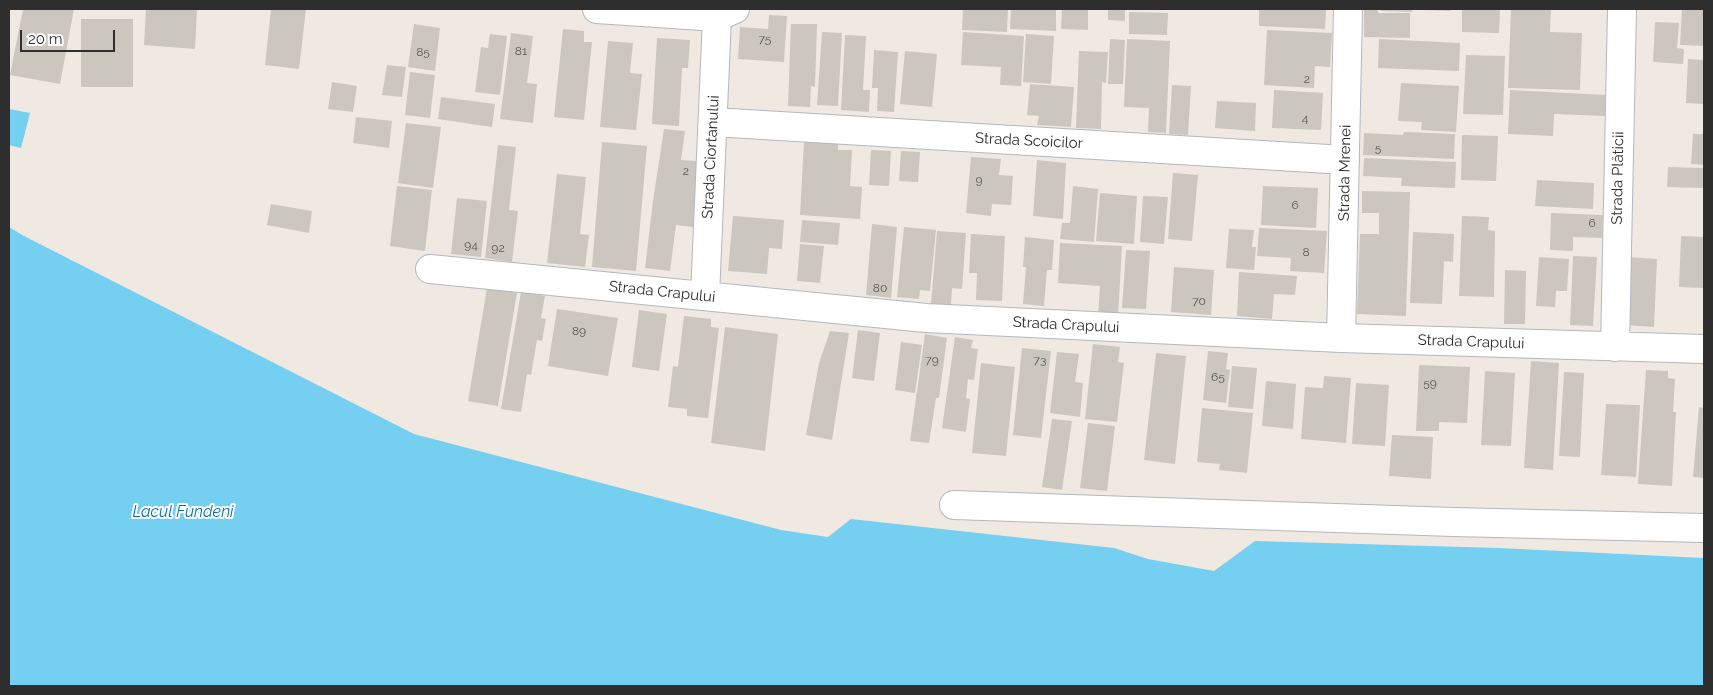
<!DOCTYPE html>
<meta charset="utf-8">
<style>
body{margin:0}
#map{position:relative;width:1713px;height:695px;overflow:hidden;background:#efe9e1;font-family:Raleway,sans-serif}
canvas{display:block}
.frame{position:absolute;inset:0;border:10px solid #2e2e2e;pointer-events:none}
.scale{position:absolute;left:20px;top:30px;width:95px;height:22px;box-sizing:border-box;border:2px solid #2e2e2e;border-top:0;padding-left:6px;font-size:15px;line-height:18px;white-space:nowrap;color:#2e2e2e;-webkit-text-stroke:4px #fff;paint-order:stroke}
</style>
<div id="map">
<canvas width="1713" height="695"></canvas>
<div class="frame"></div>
<div class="scale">20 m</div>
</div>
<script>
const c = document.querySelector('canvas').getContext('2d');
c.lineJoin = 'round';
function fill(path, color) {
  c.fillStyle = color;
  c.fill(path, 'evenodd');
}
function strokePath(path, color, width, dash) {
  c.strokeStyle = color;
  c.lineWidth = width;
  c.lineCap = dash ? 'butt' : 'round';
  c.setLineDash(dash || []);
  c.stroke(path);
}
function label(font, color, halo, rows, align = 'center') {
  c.font = font + ' Raleway,sans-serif';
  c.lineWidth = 4;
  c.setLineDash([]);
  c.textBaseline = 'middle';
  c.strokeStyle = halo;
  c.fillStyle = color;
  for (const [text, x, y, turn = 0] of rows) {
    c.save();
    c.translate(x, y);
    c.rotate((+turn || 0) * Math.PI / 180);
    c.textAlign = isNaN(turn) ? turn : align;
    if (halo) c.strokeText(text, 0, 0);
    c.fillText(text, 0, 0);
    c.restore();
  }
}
fill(new Path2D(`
 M9 109 30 113 21 148 9 145Z
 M9 227 24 236 414 434 781 530 828 537 851 519 1114 548 1148 559 1214 571 1255 541 1499 548 1704 558V686H9Z`), '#75cff0');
fill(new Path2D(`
 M23 9H74L60 84 10 75Z
 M146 9H197L195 49 144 45Z
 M271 9H306L299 69 265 65Z
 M963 9H1008L1007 32 962 30Z
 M1011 9H1056V31L1010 29Z
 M1062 9H1088V30L1061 29Z
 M1108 9H1125V21L1108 20Z
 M1259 9 1326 10 1325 29 1259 26Z
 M1364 9H1378V13H1410V38L1364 37Z
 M1381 9H1412V12L1381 11Z
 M1422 9H1451V11L1422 10Z
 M1462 9H1500L1499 33 1462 32Z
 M1511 9H1551L1550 32 1582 33 1580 90 1508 88Z
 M1682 9H1704V46L1680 45Z
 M1129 12 1168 13 1167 35 1129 34Z
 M769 15 787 16 784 62 738 59 740 27 768 29Z
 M81 19H133V87H81Z
 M1655 22 1679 23 1677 48 1684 49 1683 64 1653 62Z
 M414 24 440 28 435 71 408 67Z
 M791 24H817L815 87 811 86 810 107 788 106Z
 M563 29 584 31V42H592L584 120 554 117Z
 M1267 30 1332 33 1330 67 1315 66 1314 88 1264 85Z
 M822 32 842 33 838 106 817 105Z
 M963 32 1024 36 1021 86 1000 85 1001 67 961 65Z
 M511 33 533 36 527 83 537 84 533 123 500 119Z
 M490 34 507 36 500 95 475 92 481 47 488 48Z
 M1026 34 1054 36 1051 84 1023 82Z
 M845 35 866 36 863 90H870L869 112 841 110Z
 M657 38 690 40 688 68H682L679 126 652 124Z
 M1110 39 1125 40 1123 84H1108Z
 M1127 39 1170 41 1166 133 1148 132 1149 108 1124 107Z
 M1379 39 1460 43 1459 71 1378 68Z
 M608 41 633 43 630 73 642 74 636 130 600 127Z
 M874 50 898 52 894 112 877 111 878 88H872Z
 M905 51 937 54 932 107 900 104Z
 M1079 51 1108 52 1106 83 1102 82 1101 129 1076 128Z
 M1466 55 1505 56 1503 115 1463 114Z
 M1688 59 1704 60V104L1686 103Z
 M387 65 406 67 402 97 382 95Z
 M410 72 435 75 430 118 405 115Z
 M332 82 357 86 353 112 328 109Z
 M1401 83 1459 86 1456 132 1421 130 1422 122 1398 121Z
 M1030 84 1074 87 1071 127 1037 125 1039 116 1027 115Z
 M1172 85 1191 86 1188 135 1169 134Z
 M1274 90 1323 93 1321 130 1272 128Z
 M1510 90 1606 95 1605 116 1554 114 1553 136 1508 134Z
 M441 97 495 104 492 127 438 119Z
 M1217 101 1256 103 1255 131 1215 128Z
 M356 117 392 121 389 148 353 143Z
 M406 123 441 127 433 188 398 183Z
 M664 129 685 131 681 160 697 161 693 227 676 225 670 271 645 268 653 201Z
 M1404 132 1455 134 1454 159 1363 155 1364 133 1403 135Z
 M1693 134H1704V165L1691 164Z
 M1462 135 1498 136 1496 181 1461 180Z
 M804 141 838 143V150H852L850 186 862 187 860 219 800 215Z
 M602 142 647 146 636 271 592 267Z
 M498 145 516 147 509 210 518 211 512 262 485 258Z
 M871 150 891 151 889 186 869 185Z
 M901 151 920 152 918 182 899 181Z
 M971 157 1001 159 999 175 1013 176 1011 205 992 204 991 216 966 213Z
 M1364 158 1456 162 1455 188 1401 186 1402 178 1363 176Z
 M1037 160 1066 163 1063 219 1033 216Z
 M1668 167 1704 168V188L1667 187Z
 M1173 173 1198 175 1192 241 1168 239Z
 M557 174 586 177 580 234 589 235 585 267 547 263Z
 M1537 180 1594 183 1593 209 1535 206Z
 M397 186 432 190 425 251 390 246Z
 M1073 186 1098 189 1094 242 1060 239 1062 223H1070Z
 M1263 186 1318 188 1316 228 1261 225Z
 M1362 191 1410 192 1406 316 1357 314 1360 234H1379V213H1362Z
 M1100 193 1137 196 1134 244 1096 241Z
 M1143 196 1168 197 1164 244 1140 242Z
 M457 198 487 201 481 257 451 254Z
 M271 204 312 211 309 233 267 225Z
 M1551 213 1603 215 1602 238 1573 237V251L1550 250Z
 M733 216 784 220 782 249 769 248 767 274 728 271Z
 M1462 216 1489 217 1488 230 1495 231 1494 297 1459 296Z
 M802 220 840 223 838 245 800 242Z
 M872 224 897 227 891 298 866 295Z
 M904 227 936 230 930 291 920 290 919 299 897 297Z
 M1259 228 1327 231 1324 273 1290 271 1291 258 1257 256Z
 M1229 229 1254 230 1252 247H1256L1254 270 1226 268Z
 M937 231 966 233 962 289 952 288 951 305 931 304Z
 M1413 232 1454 234 1453 262 1444 261 1442 304 1410 303Z
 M971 234 1005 236 1002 301 976 300 977 273H969Z
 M1681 236 1704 237V288L1679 287Z
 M1025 237 1054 240 1052 270H1047L1044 306 1023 304 1026 267H1023Z
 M1060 243 1122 246 1118 317 1098 316 1100 286 1058 283Z
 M800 244 824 246 820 283 797 281Z
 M1126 250 1150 251 1146 309 1122 308Z
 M1573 256 1597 257 1593 326 1570 325Z
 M1539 257 1569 259 1567 291H1556L1555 307 1536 306Z
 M1628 257 1657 259 1654 327 1625 325Z
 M1174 267 1214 270 1211 315 1171 312Z
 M1505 270 1526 271 1525 324H1504Z
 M1239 272 1297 276 1295 295 1274 294 1272 319 1237 316Z
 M487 288 517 293 498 406 468 401Z
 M521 292 545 296 541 318 546 319 542 341 537 340 531 375 527 374 521 412 501 409Z
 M557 309 618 318 608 376 548 366Z
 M639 310 667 314 659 371 632 367Z
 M684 316 711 319V327L719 328 708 418 687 416V409L668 407 673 366 678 367Z
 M725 327 778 334 765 451 711 443Z
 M858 330 880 333 874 381 852 378Z
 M830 331 849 333 832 440 806 435 819 363Z
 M925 334 947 338 939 398H936L929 443 910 441Z
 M955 337 973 340 971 348 978 349 974 380 968 379 966 398 970 399 966 432 942 428Z
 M901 342 922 345 915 393 895 390Z
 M1093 344 1120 347 1118 362 1124 363 1117 422 1085 419Z
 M1022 348 1051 351 1041 438 1013 435Z
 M1208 351 1228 353 1226 369 1230 370 1226 403 1203 400Z
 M1057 352 1079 354 1075 382 1083 383 1080 417 1050 413Z
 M1156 353 1186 356 1175 464 1144 460Z
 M1531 361 1559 363 1553 470 1524 468Z
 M981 363 1015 367 1006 456 972 453Z
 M1419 365 1470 367 1467 423 1439 422V431H1416Z
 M1232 366 1257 368 1253 409 1228 407Z
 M1646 370 1668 371V378L1675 379 1673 412H1676L1672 486 1638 484Z
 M1485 371 1515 373 1511 446 1481 445Z
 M1564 372 1584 373 1580 457 1559 456Z
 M1324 376 1351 378 1346 443 1301 439 1305 387 1323 388Z
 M1266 381 1296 384 1293 429 1262 426Z
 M1356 383 1389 385 1385 446 1352 444Z
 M1606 404 1640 405 1636 477 1601 475Z
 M1699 407 1704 408V478L1693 477Z
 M1202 408 1253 413 1247 473 1219 470 1220 464 1197 462Z
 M1052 419 1072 421 1062 490 1042 487Z
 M1088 423 1115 426 1107 491 1080 488Z
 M1392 435 1433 437 1431 479 1389 476Z`), '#cbc7bf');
const minor = new Path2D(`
 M597 9 717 17 735 9
 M713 122 1345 160
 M430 269 926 318 1341 338 1704 349
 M705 296 717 17
 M1341 338 1348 9
 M1615 347 1622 9
 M954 505 1453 522 1704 528`);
strokePath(minor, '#b4b7c1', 30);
strokePath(minor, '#fff', 28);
label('12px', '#555452', null, [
 ["75",765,39],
 ["81",521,51],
 ["85",423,52],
 ["2",1307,79],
 ["4",1305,118],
 ["5",1378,148],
 ["2",686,171],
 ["9",979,180],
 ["6",1295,205],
 ["6",1592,223],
 ["94",471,245],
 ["92",498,248],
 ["8",1306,252],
 ["80",880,288],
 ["70",1199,301],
 ["89",579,331],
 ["79",932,360],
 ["73",1040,360],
 ["65",1218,377],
 ["59",1430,383]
]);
label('15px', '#2e2e2e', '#fff', [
 ["Strada Scoicilor",1029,141,3],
 ["Strada Ciortanului",711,157,-87],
 ["Strada Mrenei",1345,173,-89],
 ["Strada Plăticii",1618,178,-89],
 ["Strada Crapului",662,292,6],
 ["Strada Crapului",1066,325,3],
 ["Strada Crapului",1471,342,2]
]);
label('italic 16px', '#0d6fa3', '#fff', [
 ["Lacul Fundeni",183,512]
]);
</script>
